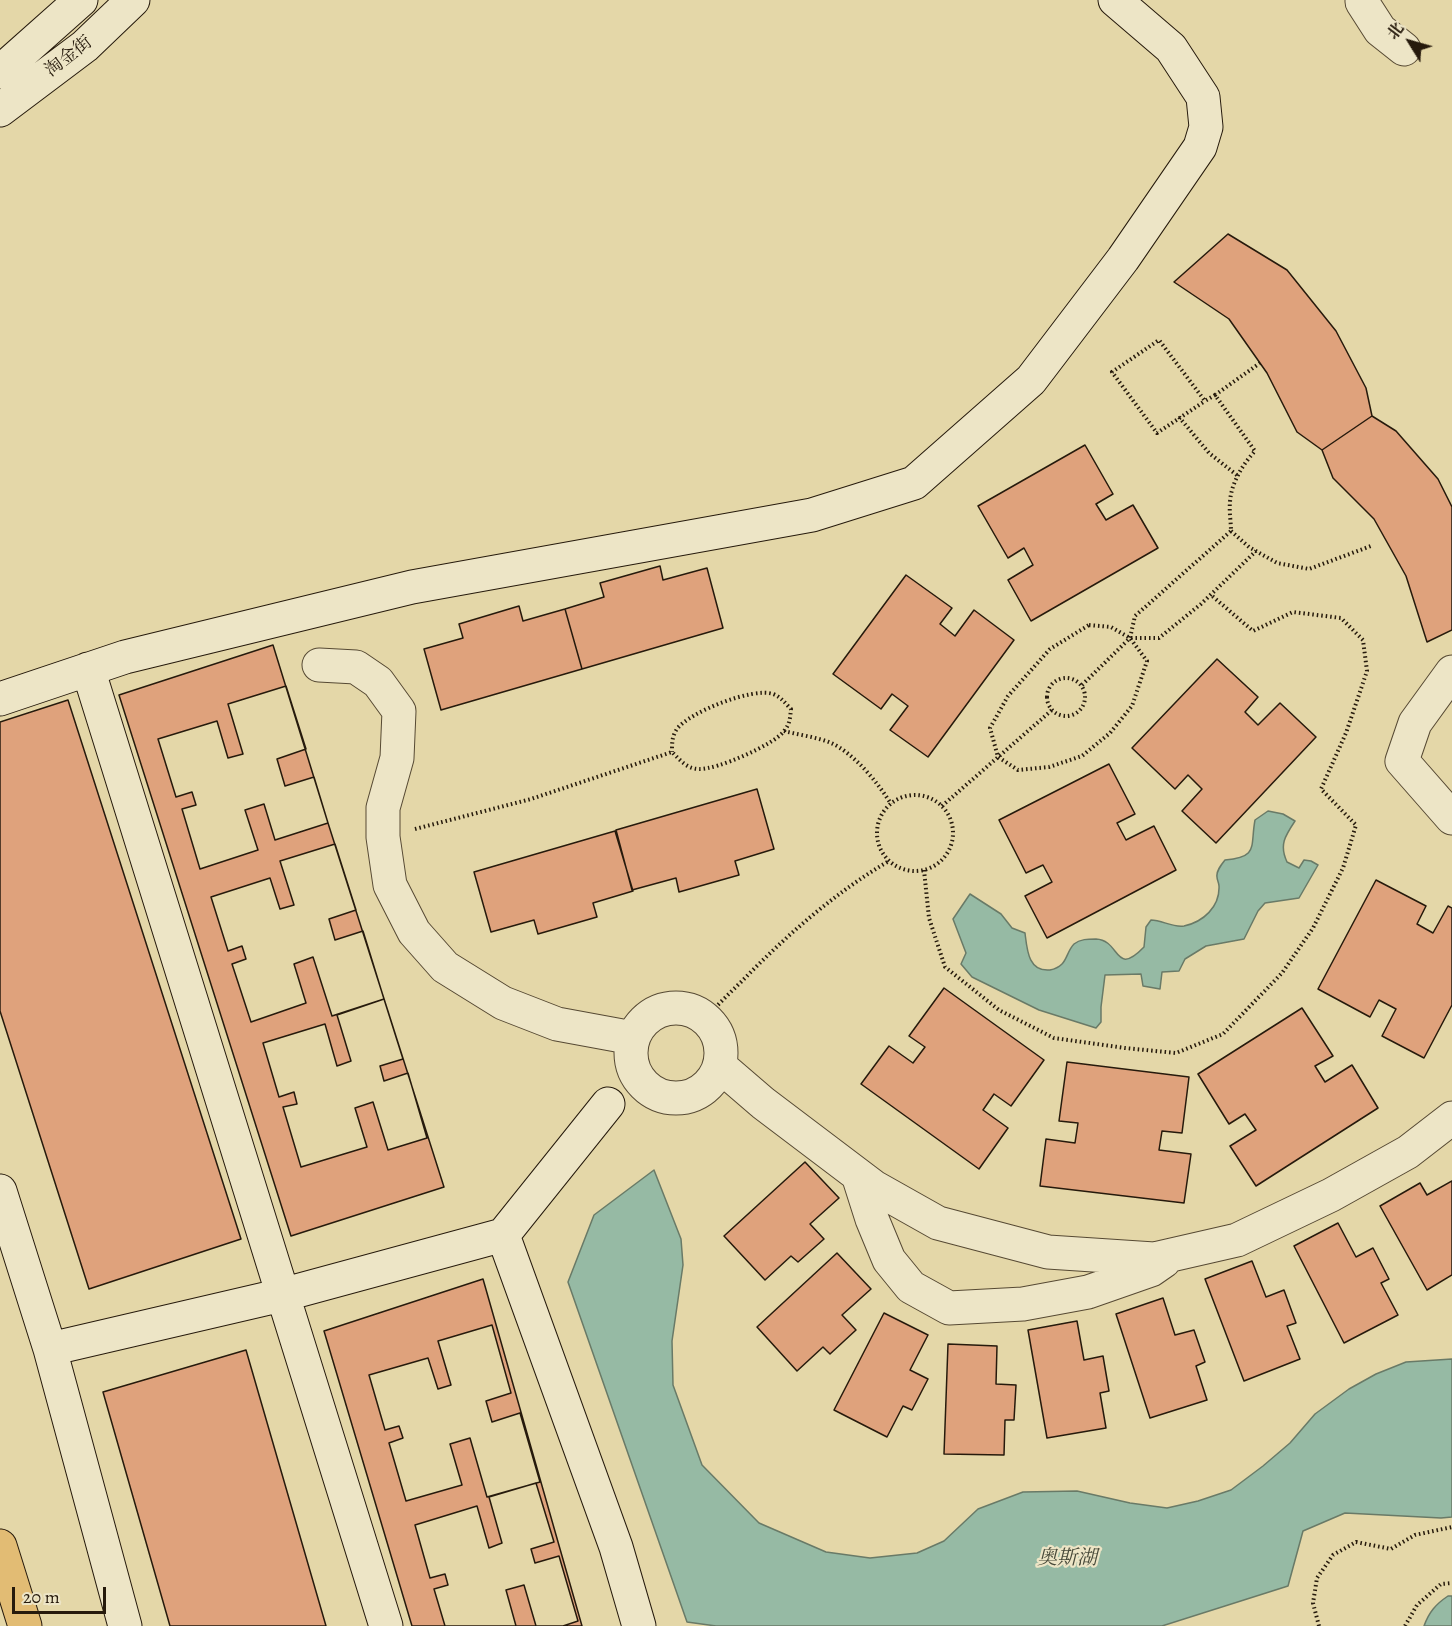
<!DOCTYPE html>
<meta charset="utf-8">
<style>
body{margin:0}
#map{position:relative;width:1452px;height:1626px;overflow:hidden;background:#e4d7a8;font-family:Alegreya,"Noto Serif SC",serif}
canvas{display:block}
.north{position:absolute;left:1380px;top:12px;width:60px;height:60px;-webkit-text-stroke:4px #ede5c6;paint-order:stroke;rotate:307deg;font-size:16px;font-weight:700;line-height:24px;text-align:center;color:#261a0c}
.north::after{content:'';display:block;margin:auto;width:21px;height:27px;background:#261a0c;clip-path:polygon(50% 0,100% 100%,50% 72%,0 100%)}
.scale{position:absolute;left:12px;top:1587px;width:94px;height:27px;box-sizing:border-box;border:3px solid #261a0c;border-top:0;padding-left:8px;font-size:18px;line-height:21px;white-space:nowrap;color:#261a0c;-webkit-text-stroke:4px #ede5c6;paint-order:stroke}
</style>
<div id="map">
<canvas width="1452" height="1626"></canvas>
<div class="north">北</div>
<div class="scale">20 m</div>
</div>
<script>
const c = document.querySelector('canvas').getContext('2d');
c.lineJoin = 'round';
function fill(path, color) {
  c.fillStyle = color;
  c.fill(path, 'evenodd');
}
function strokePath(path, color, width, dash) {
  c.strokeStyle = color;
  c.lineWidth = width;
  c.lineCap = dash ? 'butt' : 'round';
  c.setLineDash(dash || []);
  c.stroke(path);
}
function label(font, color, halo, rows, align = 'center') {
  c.font = font + ' Alegreya,"Noto Serif SC",serif';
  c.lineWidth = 4.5;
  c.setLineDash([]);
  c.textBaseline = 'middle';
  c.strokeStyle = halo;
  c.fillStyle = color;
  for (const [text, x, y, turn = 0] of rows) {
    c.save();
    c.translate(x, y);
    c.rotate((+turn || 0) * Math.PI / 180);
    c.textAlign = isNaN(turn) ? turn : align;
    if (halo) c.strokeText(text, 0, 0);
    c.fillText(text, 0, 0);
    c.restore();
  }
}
const water = new Path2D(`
 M1268 811 1283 814 1295 821C1285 836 1279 845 1287 862L1299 868 1304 860 1311 861 1318 865 1299 898 1265 903 1258 911 1244 939 1206 946 1185 959 1179 971 1162 972 1160 989 1143 986 1141 974 1105 975 1101 1007V1022L1096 1028 1039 1010 972 977 961 964 966 953 953 919 970 894 1001 914 1012 928 1025 933C1027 949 1028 972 1050 970 1055 969 1058 968 1062 964 1067 959 1068 950 1074 944 1080 939 1088 939 1096 939 1121 940 1114 978 1144 947L1146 927 1151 920C1162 920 1173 928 1184 926 1203 922 1220 907 1219 886 1219 883 1217 880 1217 877 1216 871 1221 865 1225 860 1259 857 1250 847 1255 820Z
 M654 1170 681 1239 683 1265 672 1341 673 1385 702 1465 759 1523 826 1552 870 1558 917 1553 944 1541 978 1509 1023 1492 1077 1491 1130 1503 1167 1508 1198 1501 1231 1490 1263 1466 1290 1443 1315 1414 1349 1389 1376 1374 1406 1362 1452 1359V1517L1441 1518 1345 1513 1303 1531 1288 1586 1162 1626H716L687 1622 568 1282 594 1215Z
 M1448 1596H1452V1626H1424C1429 1612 1436 1604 1448 1596Z`);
fill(water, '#96baa4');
strokePath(water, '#697a67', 1.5);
const building = new Path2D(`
 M1228 234 1287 270 1336 331 1366 388 1372 416 1322 450 1297 432 1267 373 1229 319 1174 282Z
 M1372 416 1396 431 1438 479 1452 507V630L1427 642 1406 576 1374 519 1333 478 1322 450Z
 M1085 445 1113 494 1096 504 1106 520 1133 505 1158 548 1031 621 1008 580 1033 565 1024 548 1008 558 978 506Z
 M660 566 663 580 707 568 723 628 582 669 565 609 604 597 600 583Z
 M906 575 952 608 940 624 955 636 974 610 1014 640 928 757 890 730 908 706 892 694 881 709 833 674Z
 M519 606 523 621 565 609 582 669 441 710 424 649 463 638 459 624Z
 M273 645 328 823 444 1187 291 1236 119 695Z
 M1217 659 1258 697 1245 712 1258 725 1280 703 1316 737 1216 843 1182 811 1202 789 1188 775 1175 789 1132 748Z
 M286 686 306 749 277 759 285 786 314 777 328 823 275 840 264 804 245 810 258 850 200 869 182 809 196 805 192 792 176 797 158 739 217 721 228 758 243 754 228 704Z
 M68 700 241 1239 89 1289 0 1011V722Z
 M1109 764 1135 814 1117 823 1126 840 1154 826 1176 870 1047 938 1025 896 1052 882 1043 865 1026 873 999 820Z
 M757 789 774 849 735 861 739 875 679 892 676 878 632 890 616 830Z
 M615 831 633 891 593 903 597 917 538 934 534 920 491 932 474 872Z
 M335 844 356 910 329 919 335 940 363 931 384 999 332 1016 313 957 294 964 306 1003 251 1022 232 964 246 959 242 946 228 951 211 897 270 878 280 909 294 905 280 861Z
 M1376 880 1426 906 1417 924 1433 933 1448 906 1452 908V1005L1424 1058 1382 1036 1396 1009 1379 1000 1370 1017 1318 989Z
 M944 988 1044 1060 1011 1106 994 1094 983 1110 1008 1128 979 1169 861 1084 889 1046 913 1063 925 1047 909 1036Z
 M384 999 403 1059 380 1066 384 1081 408 1073 427 1138 388 1150 373 1102 355 1108 367 1147 301 1167 283 1107 297 1104 294 1092 279 1097 263 1043 325 1024 337 1066 351 1061 337 1015Z
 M1302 1008 1333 1056 1315 1066 1325 1082 1352 1065 1378 1108 1256 1186 1230 1146 1256 1130 1245 1114 1229 1124 1198 1074Z
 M1067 1062 1189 1077 1182 1133 1162 1131 1159 1150 1191 1154 1184 1203 1040 1186 1046 1139 1075 1143 1078 1123 1059 1121Z
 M805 1162 839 1198 810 1224 824 1239 798 1262 791 1256 765 1280 724 1236Z
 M1452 1181V1275L1427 1290 1380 1206 1420 1183 1427 1195Z
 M1338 1223 1356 1257 1373 1248 1389 1279 1381 1283 1398 1315 1344 1343 1294 1246Z
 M837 1253 871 1289 842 1315 856 1330 830 1354 823 1347 797 1371 757 1327Z
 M1252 1261 1266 1297 1284 1290 1296 1323 1287 1326 1300 1359 1244 1381 1205 1279Z
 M483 1279 582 1626H412L324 1331Z
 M1163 1298 1175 1335 1194 1330 1205 1362 1196 1366 1207 1400 1150 1418 1116 1314Z
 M884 1313 928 1335 910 1370 928 1379 912 1410 903 1406 887 1437 834 1410Z
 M1077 1321 1084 1360 1103 1356 1109 1391 1100 1393 1106 1428 1047 1438 1028 1330Z
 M492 1325 511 1393 486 1401 492 1422 520 1413 540 1482 487 1497 470 1438 450 1444 462 1485 406 1501 389 1443 403 1438 399 1426 385 1430 369 1375 428 1358 438 1389 451 1385 438 1341Z
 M948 1344 997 1346 996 1384 1016 1385 1014 1420H1005L1004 1455 944 1454Z
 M246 1350 326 1626H170L103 1392Z
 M536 1483 554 1542 531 1549 535 1563 559 1556 578 1621 563 1626H536L524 1585 506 1590 516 1626H445L434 1589 448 1585 445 1574 430 1578 415 1525 477 1506 489 1548 502 1543 489 1497Z`);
fill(building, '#dfa27c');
strokePath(building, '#261a0c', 1.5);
const street = new Path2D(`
 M1362 0V2L1380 30 1404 49
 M319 665 356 667 378 682 399 711 397 758 383 808V837L390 885 414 932 445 967 503 1003 557 1024 633 1038
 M1452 672 1415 723 1402 761 1452 818
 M631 1053a45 45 0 1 1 90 0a45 45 0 1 1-90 0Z
 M720 1066 763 1103 874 1187 938 1223 1048 1252 1154 1259 1237 1240 1331 1195 1408 1152 1452 1118
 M858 1175 872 1219 889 1260 911 1287 949 1308 1023 1304 1088 1292 1151 1270 1164 1261`);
const secondary = new Path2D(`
 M0 72 81 0
 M0 110 85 46 133 0
 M88 669 386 1626
 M0 699 125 657 412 587 812 515 914 483 1031 380 1123 259 1200 147 1206 127 1203 97 1171 48 1115 0
 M0 1191 50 1349 125 1626
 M503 1235 616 1547 639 1626
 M50 1349 282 1295 503 1235 608 1104`);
const highway = new Path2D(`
 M0 1546 25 1626`);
strokePath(street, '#564933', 35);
strokePath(secondary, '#261a0c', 35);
strokePath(highway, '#261a0c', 35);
strokePath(new Path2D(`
 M1215 395 1260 363
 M1179 417 1209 453 1238 476
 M1231 531 1249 547 1277 563 1309 569 1371 546
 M1089 625 1111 627 1130 638 1147 661 1132 706 1110 733 1082 756 1049 767 1018 770 998 757 990 728 1008 696 1050 649Z
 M1131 638H1159L1201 604 1256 551
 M1047 697a19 19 0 1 1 38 0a19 19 0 1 1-38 0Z
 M1082 685 1130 638 1135 616 1231 531C1231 522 1229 512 1230 502 1231 483 1243 464 1255 451L1215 395 1205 401 1159 340 1112 372 1157 433 1205 401
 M784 731C799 735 817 737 831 743 854 753 879 784 891 804
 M877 833a38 38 0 1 1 76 0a38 38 0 1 1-76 0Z
 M942 806 1052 710
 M415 829 531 799 672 752C680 760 687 769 699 769 716 770 774 745 784 731 790 724 790 718 791 709 785 703 781 697 773 694 753 687 689 712 677 729 672 736 672 743 672 752
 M924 870 929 918 945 967 999 1010 1054 1038 1125 1048 1176 1053 1223 1034 1282 973 1313 928 1343 868 1356 825 1321 789 1346 733 1367 671 1363 640 1341 618 1293 612 1253 631 1211 595
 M706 1018C718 1004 732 991 745 978 788 934 836 892 889 861
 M1319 1626 1313 1603 1317 1578 1333 1555 1356 1542 1391 1549 1415 1535 1452 1527
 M1405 1626 1417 1605 1441 1584 1452 1583`), '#261a0c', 4, [1.5, 3]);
strokePath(street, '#ede5c6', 33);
strokePath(secondary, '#ede5c6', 33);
strokePath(highway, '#e2bc74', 33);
label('18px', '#261a0c', '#ede5c6', [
 ["淘金街",69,57,-38]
]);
label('italic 20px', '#484a3a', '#ede5c6', [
 ["奥斯湖",1067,1559]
]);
</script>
